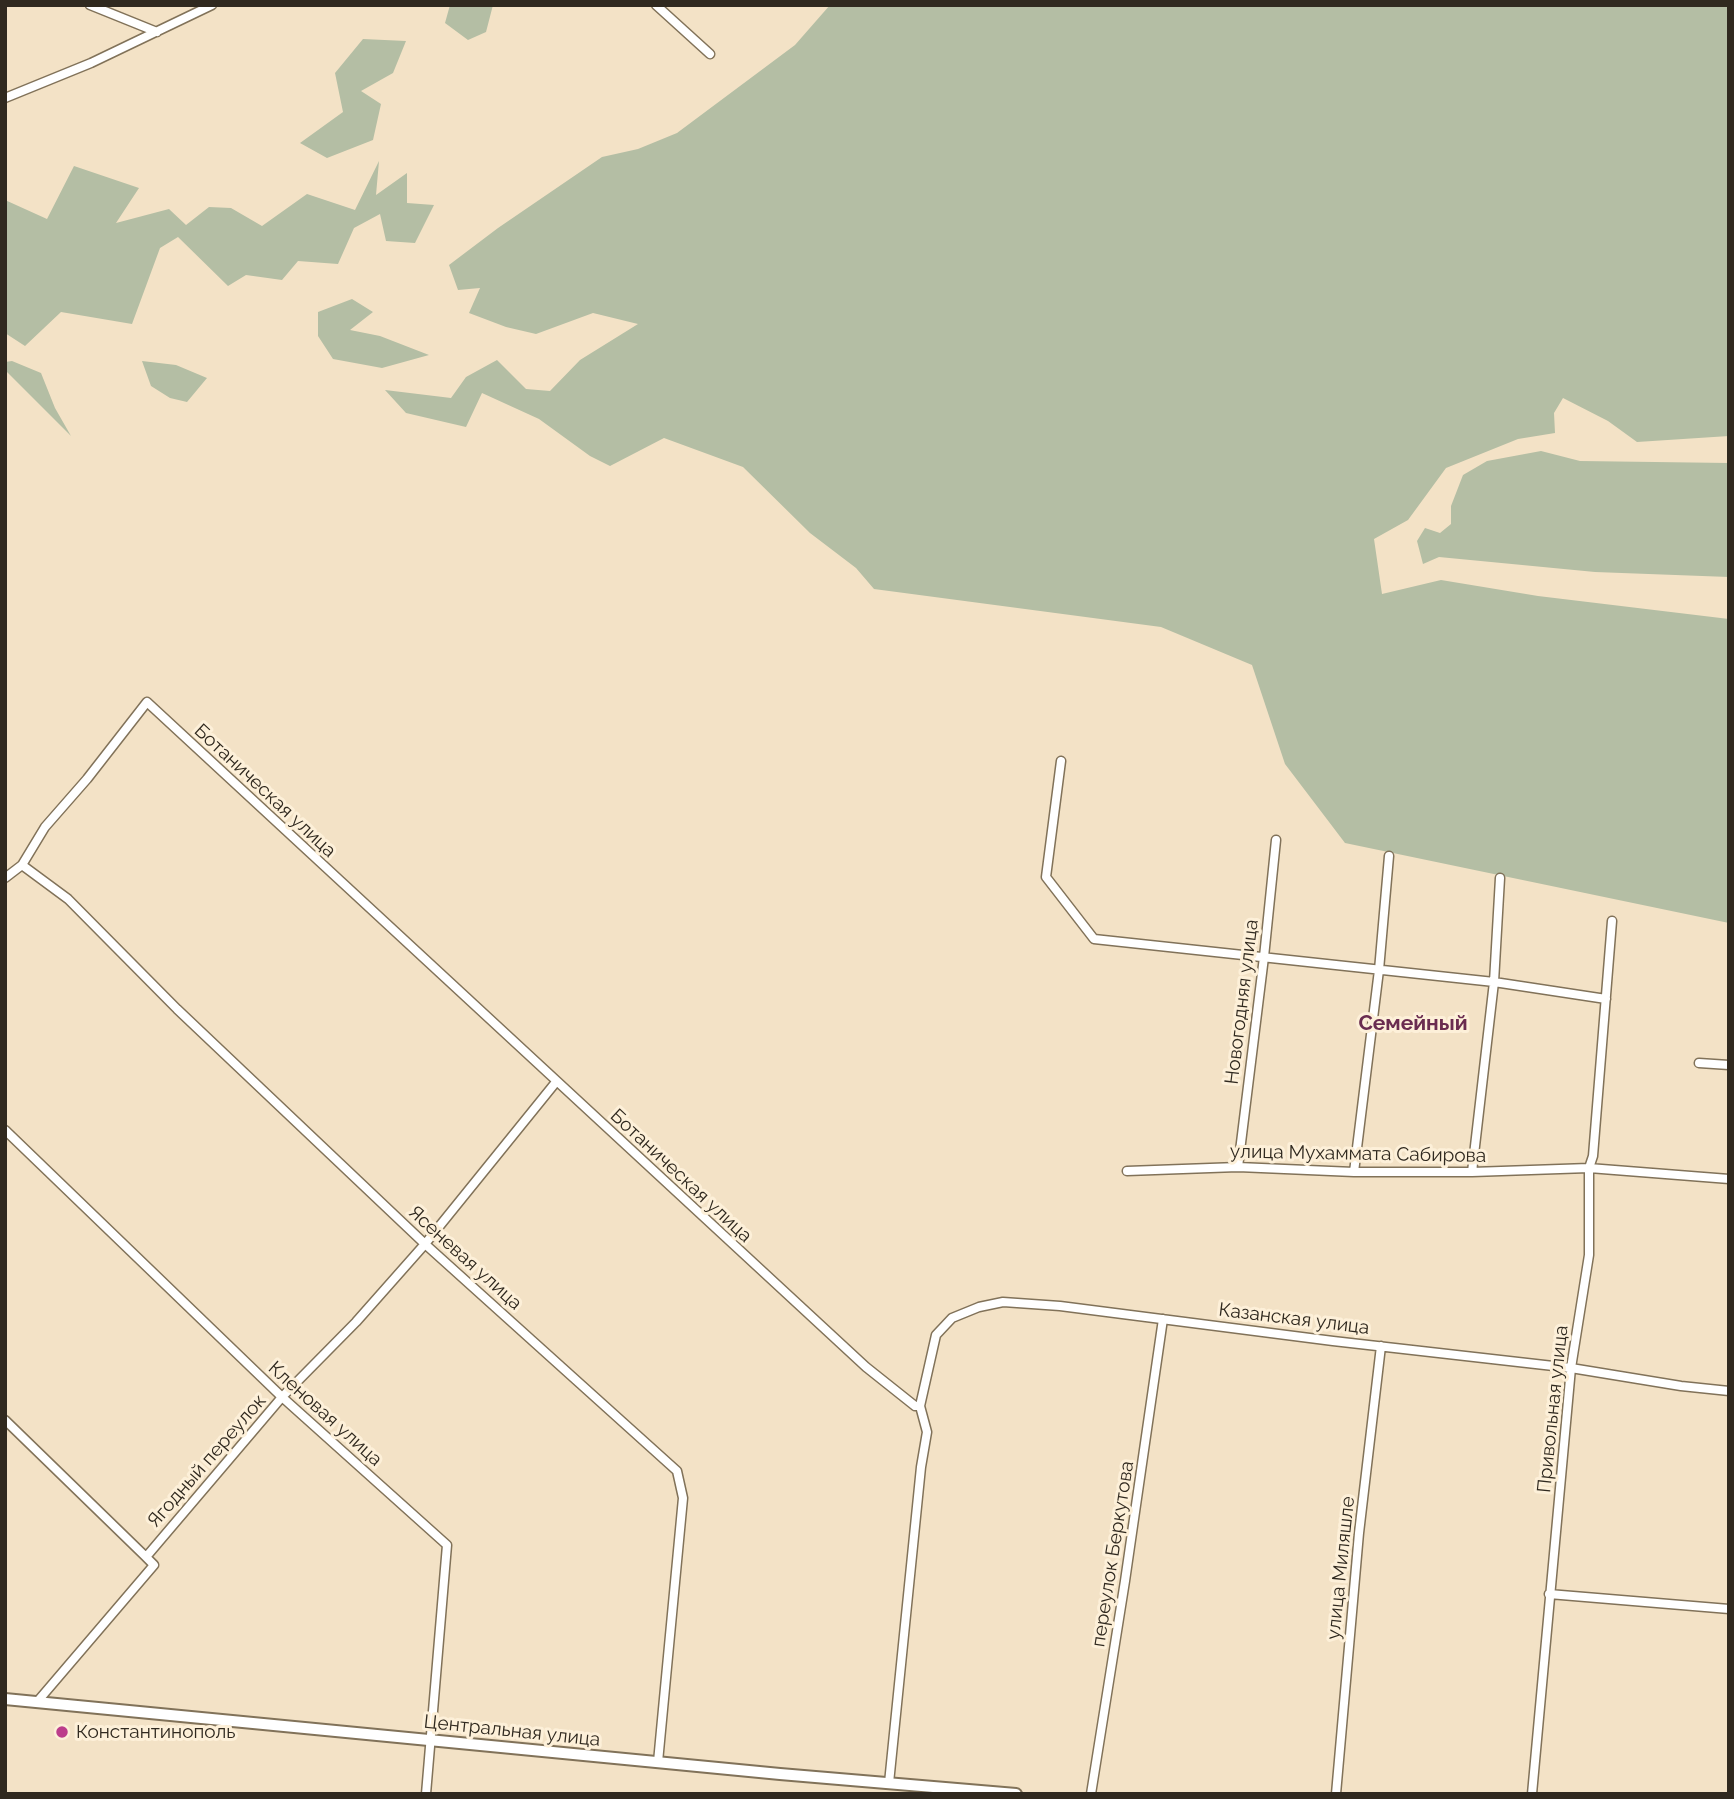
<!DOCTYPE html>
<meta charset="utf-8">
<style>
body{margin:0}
#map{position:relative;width:1734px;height:1799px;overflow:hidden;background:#f3e2c6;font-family:Raleway,sans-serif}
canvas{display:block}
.frame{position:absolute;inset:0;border:7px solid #30291f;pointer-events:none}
</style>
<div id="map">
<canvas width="1734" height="1799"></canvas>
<div class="frame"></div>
</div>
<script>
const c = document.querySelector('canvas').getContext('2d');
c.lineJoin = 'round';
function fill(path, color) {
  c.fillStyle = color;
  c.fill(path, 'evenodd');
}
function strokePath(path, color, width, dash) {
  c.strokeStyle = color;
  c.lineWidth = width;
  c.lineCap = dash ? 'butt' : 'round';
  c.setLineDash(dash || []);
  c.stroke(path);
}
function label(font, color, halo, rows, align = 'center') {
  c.font = font + ' Raleway,sans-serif';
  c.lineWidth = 6;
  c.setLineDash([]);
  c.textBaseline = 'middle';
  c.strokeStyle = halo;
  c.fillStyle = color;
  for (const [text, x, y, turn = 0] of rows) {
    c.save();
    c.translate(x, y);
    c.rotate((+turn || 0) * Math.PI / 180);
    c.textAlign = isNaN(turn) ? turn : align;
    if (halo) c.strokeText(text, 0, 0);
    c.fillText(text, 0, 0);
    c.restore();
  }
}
fill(new Path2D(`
 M450 5H493L486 32 468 40 445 23Z
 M830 5H1729V436L1637 442 1608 421 1563 398 1554 413 1555 433 1518 439 1446 468 1408 520 1374 539 1382 594 1441 580 1538 596 1729 619V923L1345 843 1285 764 1252 665 1161 627 874 589 856 568 810 533 743 467 664 438 610 466 590 456 539 419 482 393 466 427 406 413 385 390 451 398 466 377 497 360 526 389 550 391 580 360 638 324 593 313 536 334 506 327 469 313 480 288 458 290 449 265 498 228 602 157 638 149 677 133 795 45Z
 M363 39 406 41 393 73 361 91 381 104 373 140 327 158 300 143 343 112 335 73Z
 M379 161 376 195 407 173V203L434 205 415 243 386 241 380 214 354 228 338 264 298 261 282 280 246 275 228 286 178 237 160 248 132 324 61 312 25 346 5 333V200L47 219 74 166 139 188 116 223 169 209 186 225 209 207 231 208 262 226 307 194 355 210Z
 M352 299 373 312 350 330 380 336 429 355 382 368 333 359 318 336V312Z
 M12 361 41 373 55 408 71 436 5 370V362Z
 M142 361 176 365 207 378 187 402 170 398 151 386Z
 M1541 451 1580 461 1729 463V577L1595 572 1439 557 1423 564 1417 541 1425 528 1440 533 1451 524V506L1463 475 1487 461Z`), '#b4bea4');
const street = new Path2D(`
 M90 5 157 32
 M656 5 710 54
 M5 98 91 63 212 5
 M1061 761 1046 877 1094 939 1494 982 1606 999
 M22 865 68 899 177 1009 425 1244 677 1471 683 1498 658 1762
 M5 878 22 865 45 827 87 779 147 702 866 1367 915 1406H920L927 1432 921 1467 889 1783
 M1699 1063 1729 1065
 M5 1130 282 1397 447 1545 426 1794
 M1238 1167 1264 957 1276 840
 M1127 1171 1238 1167 1354 1172H1472L1589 1168 1593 1156 1612 921
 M1354 1172 1379 970 1389 856
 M1472 1172 1494 982 1500 878
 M920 1406 936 1335 952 1318 979 1307 1003 1302 1060 1306 1333 1341 1571 1368 1681 1386 1729 1391
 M5 1420 146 1557
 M1549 1594 1729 1609
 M37 1702 154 1565 146 1557 282 1397 356 1322 425 1244 556 1082
 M1091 1794 1125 1581 1163 1319
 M1336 1794 1359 1533 1381 1346
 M1532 1794 1571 1368 1589 1255V1168L1729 1179`);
const secondary = new Path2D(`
 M5 1699 780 1774 1016 1794`);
strokePath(street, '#817259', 11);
strokePath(secondary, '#817259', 14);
strokePath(street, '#fff', 8);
strokePath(secondary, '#fff', 10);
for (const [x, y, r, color] of [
 [62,1732,7,"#bc3d8b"]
]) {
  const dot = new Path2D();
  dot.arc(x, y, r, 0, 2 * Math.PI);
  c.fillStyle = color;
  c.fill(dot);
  strokePath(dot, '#fdf0d9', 2.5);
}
label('19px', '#30291f', '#fdf0d9', [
 ["Ботаническая улица",265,791,43],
 ["Новогодняя улица",1242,1002,-83],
 ["улица Мухаммата Сабирова",1358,1154,1],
 ["Ботаническая улица",681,1176,43],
 ["Ясеневая улица",465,1258,42],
 ["Казанская улица",1294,1319,7],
 ["Привольная улица",1553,1409,-84],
 ["Кленовая улица",325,1414,42],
 ["Ягодный переулок",207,1461,-49],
 ["переулок Беркутова",1113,1554,-81],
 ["улица Миляшле",1341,1568,-84],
 ["Центральная улица",512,1731,6]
]);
label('19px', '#30291f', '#fdf0d9', [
 ["Константинополь",76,1732]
], 'left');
label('bold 21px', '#6a2c50', '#fdf0d9', [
 ["Семейный",1413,1024]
]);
</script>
